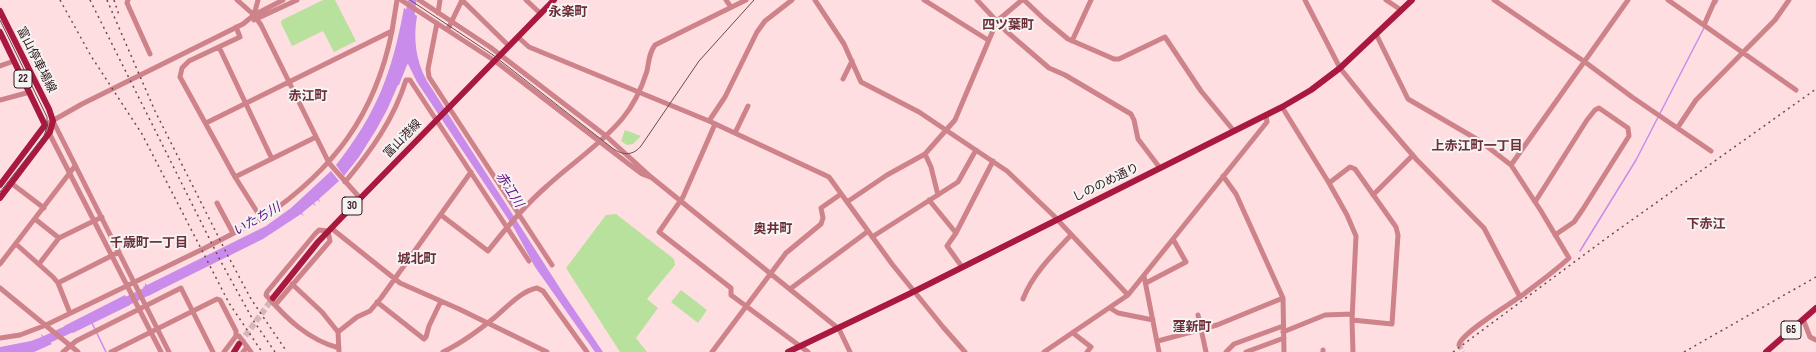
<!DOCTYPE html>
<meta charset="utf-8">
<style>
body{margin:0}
canvas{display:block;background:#fedee0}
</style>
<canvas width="1816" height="352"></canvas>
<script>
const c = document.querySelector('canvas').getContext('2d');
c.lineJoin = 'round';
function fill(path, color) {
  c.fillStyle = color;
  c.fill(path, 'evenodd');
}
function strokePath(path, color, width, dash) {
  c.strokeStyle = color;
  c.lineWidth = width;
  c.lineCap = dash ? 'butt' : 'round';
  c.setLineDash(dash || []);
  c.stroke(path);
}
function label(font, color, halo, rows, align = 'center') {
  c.font = font + ' "Sofia Sans Condensed","Noto Sans JP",sans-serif';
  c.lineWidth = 4;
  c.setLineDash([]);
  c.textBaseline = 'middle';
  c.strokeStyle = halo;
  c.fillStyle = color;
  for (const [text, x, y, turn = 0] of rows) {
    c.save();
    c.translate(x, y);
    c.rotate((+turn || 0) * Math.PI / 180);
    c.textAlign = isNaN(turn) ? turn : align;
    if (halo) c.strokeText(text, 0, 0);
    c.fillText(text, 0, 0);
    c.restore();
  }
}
fill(new Path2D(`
 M323 0H335L356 41 334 52 323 31 292 46 281 23 282 20Z
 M625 130 641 136 633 144 627 145 621 141Z
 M616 214 674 259 675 265 647 299 658 308 636 338 647 352H620L566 268 606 215Z
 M681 290 707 310 698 323 671 302Z`), '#b8e19d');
fill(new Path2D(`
 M404 8 417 16C413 39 416 61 427 81L565 296 603 352H595L535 267 514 228 417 82 408 64 407 65 399 85H398L387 110 376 130 359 157 344 176 336 165C377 113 392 73 404 8Z
 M331 171 339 181 319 199 320 203 318 200 314 203 316 206 313 204 302 213 304 216 301 214 263 239 148 296 143 287 145 286V283L147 285 266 226 291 208Z
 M125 295 130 305 73 333 64 326Z
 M41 334 52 344 34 352H0V347L31 341 42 337Z`), '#ca8ceb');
strokePath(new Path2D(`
 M1716 4 1718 0
 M1580 251 1636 160 1704 28
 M92 323 106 352`), '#ca8ceb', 1.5);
strokePath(new Path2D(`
 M409 23 412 0
 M117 306 156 287
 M37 344 80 324`), '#ca8ceb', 9);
strokePath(new Path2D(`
 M1459 345 1463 352`), '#d6b7b9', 5, [5, 2.5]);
strokePath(new Path2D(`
 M240 343 273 298`), '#d6b7b9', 6, [6, 3]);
strokePath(new Path2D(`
 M128 0 127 3 150 54
 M237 0 254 15 261 25 329 163 360 198
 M401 0 495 61 630 165 642 174 650 177
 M419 0 490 47 606 136 651 177 839 329 850 352
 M462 0 509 46
 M526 0 541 14
 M726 0 731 7
 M815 0 844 44 861 82 919 112 1007 171 1053 215 1128 295
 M924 0 988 40
 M977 0 1006 31 1049 68 1065 75 1131 114 1134 120 1138 139 1160 168
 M1024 0 1044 19 1068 39 1114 59H1119L1165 37 1201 91 1234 131
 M1305 0 1340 68 1373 109 1416 159 1484 228 1520 297
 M1386 0 1401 10
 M1494 0 1585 62 1632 97 1711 151
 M1668 0 1796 90
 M438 13 440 0
 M254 15 258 0
 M254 20 297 0
 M437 23 428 69 429 77 552 265
 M1704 25 1715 0
 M236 27 240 37 189 61 182 68 180 77 235 177 261 218H263C333 170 375 116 392 31
 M448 29 462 0
 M1376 34 1408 99 1480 141 1511 165 1541 211 1569 258C1554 272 1537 284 1521 296 1510 304 1460 334 1459 345
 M519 38 529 47 709 121 829 177 892 264 943 327 965 352
 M1072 41 1091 0
 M219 47 272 159
 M0 66 14 61
 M843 79 852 61
 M0 100 30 92
 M1282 107 1329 183 1347 215 1356 236 1352 320 1353 352
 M53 121 169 352
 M709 121 725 97 757 32 765 21 792 0
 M206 123 392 31 397 0
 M715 124 683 197 659 232 731 288V295L808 352
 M1678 127 1696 100 1775 20 1789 0
 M735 133 748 106
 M925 154 931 167 938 195
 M1511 165 1628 0
 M1223 176 1236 194 1283 298 1284 352
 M235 177 316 137
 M345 182C371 151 394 119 406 80H410L529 261
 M11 183 44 208
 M1329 183 1350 167 1355 169 1396 227 1398 235 1392 324 1352 320
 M1373 195 1413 155
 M929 200 956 233 947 246 962 267
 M847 202 887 175 925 154 955 120 997 21 1022 0
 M1535 202 1587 120 1595 110 1599 108 1628 128 1629 136 1583 209 1574 222 1555 235
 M217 203 233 233
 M441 215 488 251C506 228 525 205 547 186 572 163 600 145 622 119 633 106 642 87 647 71 649 61 649 53 655 45L746 0
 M35 219 59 238
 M331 228 400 283 459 309 547 352
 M956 233 993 161
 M872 237 958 182 976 150
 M16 244 53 277 58 283 70 313
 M0 264 75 166
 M39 264 59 238 102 217
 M1144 276 1159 352
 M58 283 119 252
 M1146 283 1186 262 1173 239
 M292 284 322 312 338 332 339 352
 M0 288 78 352
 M790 289 867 232
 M1023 299C1032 275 1053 254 1071 235
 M377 302 424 339 426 337 429 326 441 301
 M275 305 330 241 328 231 319 230 315 234 267 292 266 295C286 318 308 340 339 348
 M1110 308 1118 313 1153 320
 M1198 315 1206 352
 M1803 319 1810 337 1816 340
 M338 332 357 317 370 311 381 298 471 172
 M1283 332 1325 315 1352 314
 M1073 333 1091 347 1087 352
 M236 336H239L251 352
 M0 338 20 335 46 325 205 248 263 218
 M1158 341 1217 325 1283 298
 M63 352 76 341 181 288 213 352
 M111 352 217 299 220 300 236 331V336L224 352
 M161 352 45 125 82 104 243 24 254 15 283 0
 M243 352 247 347
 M443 352C462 343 478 331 494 318 507 307 521 291 537 288L543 291 587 352
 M712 352 786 253 821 224 823 218 821 208 841 194
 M1044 352 1128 295 1267 122 1266 115
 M1226 352 1234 344 1283 326
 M1246 352 1284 338
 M1323 352V350`), '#ce838a', 5);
strokePath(new Path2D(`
 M0 11 49 109 53 121 50 132 0 198
 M0 32 45 125 0 185
 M273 298 318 242 343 216 554 0
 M234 352 239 344
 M788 352 909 294 1282 107 1311 90 1340 68 1412 0
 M1766 352 1816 308`), '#a9183f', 6);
strokePath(new Path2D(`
 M410 0 493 55 611 147C621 155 632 157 641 146L699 61 754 0
 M0 20 47 117V127L44 136 0 192`), '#684b4e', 1);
strokePath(new Path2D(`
 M60 0 91 56 142 134 229 303 262 352
 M90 0 220 260 253 320 275 352
 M107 0 155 111 228 256 251 299 287 352
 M114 0 119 15
 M1453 352 1608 237 1816 89
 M1684 352 1816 277`), '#684b4e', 1.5, [2, 4]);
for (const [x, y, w] of [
 [23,79,18],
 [352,206,20],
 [1791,330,20]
]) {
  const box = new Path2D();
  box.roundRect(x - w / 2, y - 9, w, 18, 3);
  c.fillStyle = '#f4f4f4';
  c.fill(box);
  strokePath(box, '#35191c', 1);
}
label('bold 11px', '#35191c', null, [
 ["22",23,79],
 ["30",352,206],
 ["65",1791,330]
]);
label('12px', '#35191c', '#f4f4f4', [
 ["富山停車場線",36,60,63],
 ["富山港線",403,139,-46],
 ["しののめ通り",1106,183,-26]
]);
label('bold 13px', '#6d2e37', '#f4f4f4', [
 ["永楽町",568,13],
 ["四ツ葉町",1008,26],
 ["赤江町",308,97],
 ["上赤江町一丁目",1477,147],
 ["下赤江",1706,225],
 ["奥井町",773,230],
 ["千歳町一丁目",149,244],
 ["城北町",417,260],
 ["窪新町",1192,328]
]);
label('italic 13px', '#651286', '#f4f4f4', [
 ["赤江川",509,190,57],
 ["いたち川",257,220,-30]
]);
</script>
